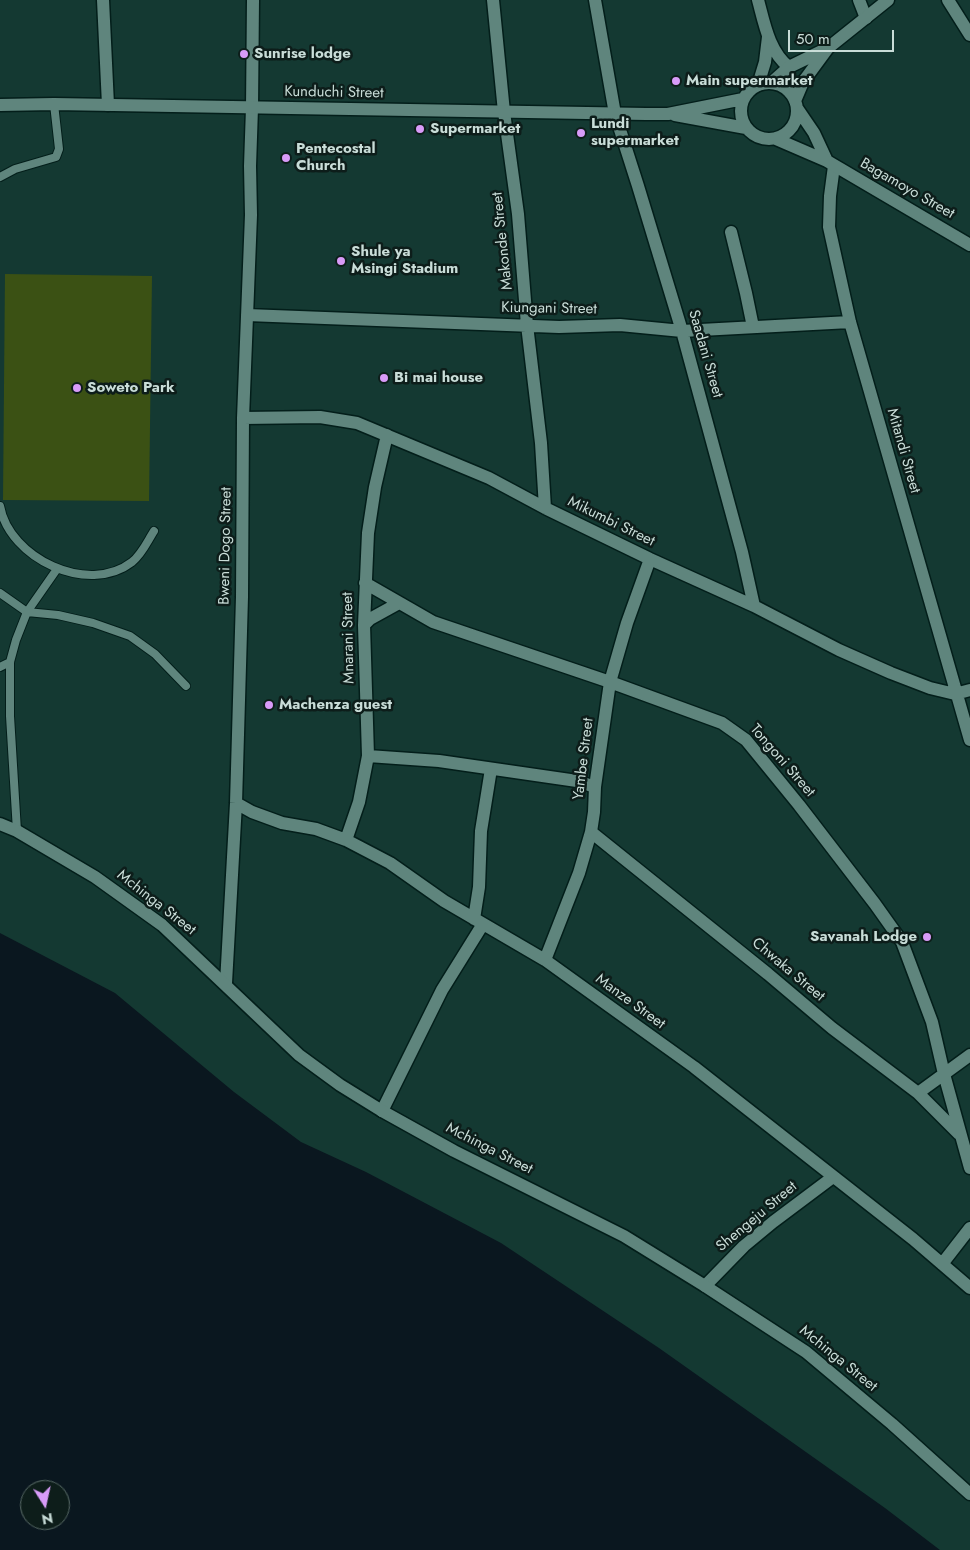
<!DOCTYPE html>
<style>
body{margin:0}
#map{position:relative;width:970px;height:1550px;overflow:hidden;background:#143932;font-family:Jost,sans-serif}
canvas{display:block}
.north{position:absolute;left:20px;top:1480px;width:50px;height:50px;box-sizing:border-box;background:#0d1d1a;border:1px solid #586a66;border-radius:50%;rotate:170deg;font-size:14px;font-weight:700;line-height:20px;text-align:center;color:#c9ddd8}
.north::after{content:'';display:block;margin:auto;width:18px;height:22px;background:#d89bf8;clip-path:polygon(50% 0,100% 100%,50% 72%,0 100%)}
.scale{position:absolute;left:788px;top:30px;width:106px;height:22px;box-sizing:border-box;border:2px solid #c9ddd8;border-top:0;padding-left:6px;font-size:15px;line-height:18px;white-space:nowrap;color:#c9ddd8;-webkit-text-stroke:4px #0d1d1a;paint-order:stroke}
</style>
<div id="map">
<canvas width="970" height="1550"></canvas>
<div class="north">N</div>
<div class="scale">50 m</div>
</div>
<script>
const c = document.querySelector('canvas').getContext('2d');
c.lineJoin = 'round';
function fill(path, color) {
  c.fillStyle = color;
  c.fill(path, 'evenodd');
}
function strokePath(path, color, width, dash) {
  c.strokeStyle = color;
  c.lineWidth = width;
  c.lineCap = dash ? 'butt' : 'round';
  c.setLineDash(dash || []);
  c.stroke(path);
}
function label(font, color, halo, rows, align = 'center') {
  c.font = font + ' Jost,sans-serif';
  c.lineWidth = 5;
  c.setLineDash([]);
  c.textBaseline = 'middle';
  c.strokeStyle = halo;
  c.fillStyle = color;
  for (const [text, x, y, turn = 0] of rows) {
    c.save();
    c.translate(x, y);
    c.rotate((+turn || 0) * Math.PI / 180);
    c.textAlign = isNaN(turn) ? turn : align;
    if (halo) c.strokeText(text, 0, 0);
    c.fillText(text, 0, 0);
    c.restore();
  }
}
fill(new Path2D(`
 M5 274 152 276 149 501 3 500Z`), '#3b5114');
fill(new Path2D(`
 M0 933 115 993 234 1092 301 1142 366 1172 501 1243 659 1348 885 1508 940 1550H0ZM30 1490H60V1520H30Z`), '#0a171f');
const lane = new Path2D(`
 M0 177 15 169 56 157 59 149 54 104
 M0 506C9 558 88 596 132 562 142 554 147 542 154 531
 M0 593 27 612 58 615 93 623 130 636 155 654 186 686
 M0 667 10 662
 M17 831 10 716V662L16 640 27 612 57 569`);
const street = new Path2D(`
 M103 0 108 105
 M493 0 504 112 518 214 527 325 541 443 545 508
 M595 0 615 114 638 186 682 331 742 552 754 606
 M758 0C764 22 769 52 789 67
 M859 0 866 18
 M948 0 970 35
 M758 85 765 62 768 37
 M834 166 830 196 829 227 850 322 970 740
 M731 232 746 293 753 327
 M247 315 559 327 620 325 682 331 850 322
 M243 418 320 417 357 423 489 478 545 508 650 559 754 606 839 650 891 673 930 688 955 694 970 690
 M365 583 433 622 610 682 722 723 746 740 799 805 875 904 902 942 932 1022 944 1074 970 1168
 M364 625 370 619 399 603
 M368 756 439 761 577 781 595 787
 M236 803 252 812 282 823 316 829 346 840 390 863 444 901 545 960 694 1067 913 1239 970 1288
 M591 832 768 974 832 1028 918 1093 959 1134
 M346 840 359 802 368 756 364 625 368 533 375 487 387 435
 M474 919 479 887 481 831 491 769
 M545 960 579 873 591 832 594 812 595 787 610 682 627 623 650 559
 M226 983 236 803 242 597 243 418 251 215 250 166 252 108 253 0
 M918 1093 970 1055
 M382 1111 442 990 483 924
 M942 1264 970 1228
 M705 1286 744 1246 773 1222 833 1177`);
const secondary = new Path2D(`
 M771 83 789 67 826 49
 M741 111a28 28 0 1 1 56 0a28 28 0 1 1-56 0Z
 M795 101 803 82 828 48 888 0
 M0 105 54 104 646 114H668L743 99
 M797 108 814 133 827 161
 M675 115 746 128
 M776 139 827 161 970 245
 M0 824 17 831 95 877 162 925 299 1055 340 1085 382 1111 454 1151 624 1236 705 1286 806 1352 892 1424 970 1494`);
strokePath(lane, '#031e1a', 10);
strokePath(street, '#031e1a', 15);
strokePath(secondary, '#031e1a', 15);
strokePath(lane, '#5f857d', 8);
strokePath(street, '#5f857d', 12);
strokePath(secondary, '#5f857d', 12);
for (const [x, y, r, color] of [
 [244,54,5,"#d89bf8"],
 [676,81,5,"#d89bf8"],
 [420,129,5,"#d89bf8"],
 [581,133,5,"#d89bf8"],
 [286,158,5,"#d89bf8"],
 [341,261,5,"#d89bf8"],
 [384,378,5,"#d89bf8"],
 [77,388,5,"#d89bf8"],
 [269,705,5,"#d89bf8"],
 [927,937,5,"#d89bf8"]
]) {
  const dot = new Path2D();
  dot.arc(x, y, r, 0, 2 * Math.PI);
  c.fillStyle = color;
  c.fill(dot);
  strokePath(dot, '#0d1d1a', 2);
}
label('bold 15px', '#c9ddd8', '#0d1d1a', [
 ["Sunrise lodge",254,54],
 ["Main supermarket",686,81],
 ["Lundi",591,124],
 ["supermarket",591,141],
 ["Supermarket",430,129],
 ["Pentecostal",296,149],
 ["Church",296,166],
 ["Shule ya",351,252],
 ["Msingi Stadium",351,269],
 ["Bi mai house",394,378],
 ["Soweto Park",87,388],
 ["Machenza guest",279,705],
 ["Savanah Lodge",917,937,"right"]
], 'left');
label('15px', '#c9ddd8', '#0d1d1a', [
 ["Kunduchi Street",334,93,1],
 ["Bagamoyo Street",907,189,30],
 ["Makonde Street",503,241,-96],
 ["Kiungani Street",549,309,1],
 ["Saadani Street",705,354,74],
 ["Mitandi Street",903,451,74],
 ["Mikumbi Street",611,522,26],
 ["Bweni Dogo Street",226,546,-89],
 ["Mnarani Street",349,638,-91],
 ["Yambe Street",584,759,-83],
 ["Tongoni Street",782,761,49],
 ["Mchinga Street",156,903,38],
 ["Chwaka Street",788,970,40],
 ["Manze Street",630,1002,36],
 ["Mchinga Street",489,1149,27],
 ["Shengeju Street",757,1217,-40],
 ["Mchinga Street",838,1359,39]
]);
</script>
